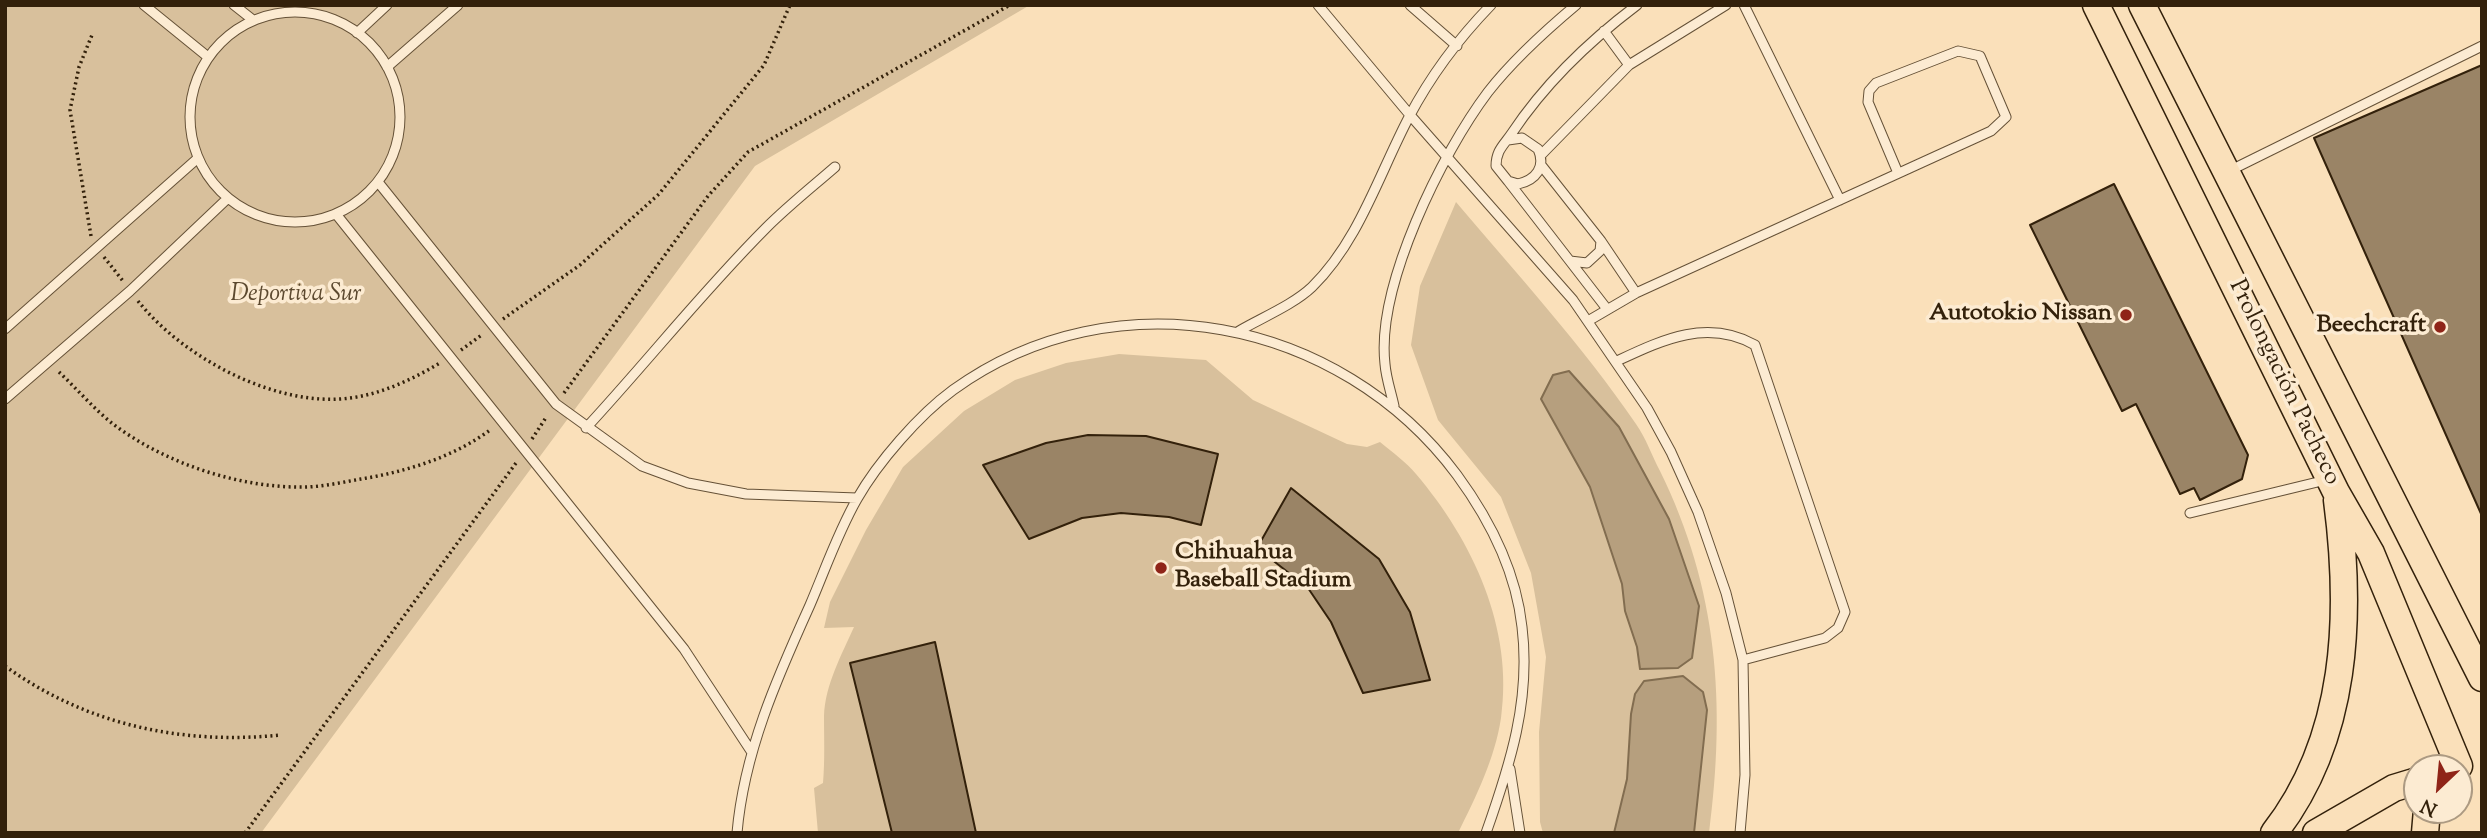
<!DOCTYPE html>
<meta charset="utf-8">
<style>
body{margin:0}
#map{position:relative;width:2487px;height:838px;overflow:hidden;background:#fae0ba;font-family:"Sorts Mill Goudy",serif}
canvas{display:block}
.frame{position:absolute;inset:0;border:7px solid #33210b;pointer-events:none}
.north{position:absolute;left:2403px;top:754px;width:70px;height:70px;box-sizing:border-box;background:#fcebd2;border:2px solid #ac9a82;border-radius:50%;rotate:206deg;font-size:19px;font-weight:700;line-height:28px;text-align:center;color:#33210b}
.north::after{content:'';display:block;margin:auto;width:24px;height:32px;background:#8f2418;clip-path:polygon(50% 0,100% 100%,50% 72%,0 100%)}
</style>
<div id="map">
<canvas width="2487" height="838"></canvas>
<div class="frame"></div>
<div class="north">N</div>
</div>
<script>
const c = document.querySelector('canvas').getContext('2d');
c.lineJoin = 'round';
function fill(path, color) {
  c.fillStyle = color;
  c.fill(path, 'evenodd');
}
function strokePath(path, color, width, dash) {
  c.strokeStyle = color;
  c.lineWidth = width;
  c.lineCap = dash ? 'butt' : 'round';
  c.setLineDash(dash || []);
  c.stroke(path);
}
function label(font, color, halo, rows, align = 'center') {
  c.font = font + ' "Sorts Mill Goudy",serif';
  c.lineWidth = 7;
  c.setLineDash([]);
  c.textBaseline = 'middle';
  c.strokeStyle = halo;
  c.fillStyle = color;
  for (const [text, x, y, turn = 0] of rows) {
    c.save();
    c.translate(x, y);
    c.rotate((+turn || 0) * Math.PI / 180);
    c.textAlign = isNaN(turn) ? turn : align;
    if (halo) c.strokeText(text, 0, 0);
    c.fillText(text, 0, 0);
    c.restore();
  }
}
fill(new Path2D(`
 M5 5H1030L755 166 261 833H5Z
 M1456 202C1517 274 1582 345 1636 424 1646 438 1652 456 1660 471 1718 589 1726 704 1709 833H1543L1540 822 1539 732 1546 657 1531 573 1501 497 1438 420 1411 345 1420 286Z
 M1119 354 1206 360 1253 400 1347 444 1367 447 1380 442C1392 452 1406 462 1416 474 1473 541 1514 629 1501 718 1495 758 1476 797 1458 833H818L814 788 823 783C825 760 824 739 824 716 825 685 842 654 854 627L824 628 830 602 866 530 903 467 964 411 1015 380 1066 363Z`), '#d8c09c');
const water = new Path2D(`
 M1569 371 1619 427 1669 519 1699 606 1692 658 1678 668 1640 669 1637 647 1625 611 1622 584 1590 487 1541 399 1553 375Z
 M1683 676 1703 692 1707 710 1694 833H1614L1627 779 1631 714 1635 694 1644 681Z`);
fill(water, '#b69f7e');
strokePath(water, '#826d50', 2);
const building = new Path2D(`
 M2482 65V516L2314 138Z
 M2114 184 2248 455 2242 479 2200 500 2194 488 2180 494 2136 404 2122 411 2030 225Z
 M1088 435 1146 436 1218 454 1201 525 1169 517 1121 513 1082 518 1029 539 983 465 1046 443Z
 M1291 488 1379 559 1410 612 1430 680 1363 693 1331 622 1308 588 1257 548Z
 M935 642 976 833H892L850 663Z`);
fill(building, '#9a8466');
strokePath(building, '#33210b', 2);
const service = new Path2D(`
 M144 5 208 57
 M234 5 253 20
 M1318 5 1410 115 1573 300 1647 408 1671 452 1698 512 1726 593 1743 660 1745 775 1740 833
 M1410 5 1457 46
 M1744 5 1840 200
 M190 117a105 105 0 1 1 210 0a105 105 0 1 1-210 0Z
 M1604 31 1629 65
 M357 33 387 5
 M387 67 458 5
 M1508 140 1522 138 1538 149C1546 167 1536 180 1518 184L1508 181 1496 166C1496 150 1504 145 1512 133 1546 82 1588 42 1637 5
 M1541 155 1629 65 1726 5
 M1541 165 1601 241 1636 293
 M2229 171 2482 46
 M1508 181 1607 309
 M378 182 556 404 642 466 688 483 746 494 857 498
 M336 214 684 649 751 751
 M1570 261 1587 263 1600 251 1601 241
 M1588 321 1636 293 1991 131 2006 117 1980 56 1958 51 1876 83 1869 91 1868 102 1898 173
 M5 329 198 158
 M1239 331C1261 318 1293 305 1312 287 1359 241 1379 174 1409 117 1430 77 1460 37 1491 5
 M1617 361C1662 340 1707 318 1755 345L1845 612 1838 628 1825 638 1743 660
 M5 399 130 291 228 198
 M1394 406C1391 392 1386 378 1385 364 1376 286 1442 153 1488 92 1513 60 1545 31 1576 5
 M586 428C647 362 703 291 766 228 788 206 812 187 835 167
 M2190 513 2326 480
 M1510 769 1520 833
 M737 833C744 752 777 678 810 605 825 570 838 532 857 499 878 462 919 415 953 390 1115 273 1340 318 1457 475 1490 520 1516 571 1522 627 1531 700 1510 765 1486 833`);
const primary = new Path2D(`
 M2096 5 2336 492 2371 553 2459 766
 M2142 5 2482 678
 M2274 833C2348 738 2352 615 2337 500
 M2316 833 2394 788 2417 781
 M2425 833 2427 810`);
strokePath(service, '#655137', 11);
strokePath(primary, '#33210b', 29);
strokePath(new Path2D(`
 M91 236 70 110 79 67 92 35
 M104 257 123 281
 M138 301C183 358 277 408 350 398 382 394 413 379 440 363
 M503 319 580 265 659 194 764 65 790 5
 M461 350 483 334
 M59 372C77 389 94 409 113 424 166 464 242 489 308 487 326 486 344 482 361 479 405 472 454 457 490 430
 M564 393 708 196 748 152 1010 5
 M532 439 547 416
 M5 666C87 725 181 745 281 735
 M245 833 516 463`), '#33210b', 3.5, [2, 3.5]);
strokePath(service, '#fcebd2', 9);
strokePath(primary, '#fae0ba', 26);
for (const [x, y, r, color] of [
 [2126,315,7,"#8f2418"],
 [2440,327,7,"#8f2418"],
 [1161,568,7,"#8f2418"]
]) {
  const dot = new Path2D();
  dot.arc(x, y, r, 0, 2 * Math.PI);
  c.fillStyle = color;
  c.fill(dot);
  strokePath(dot, '#fcebd2', 2.5);
}
label('italic 24px', '#5c492f', '#fcebd2', [
 ["Deportiva Sur",296,296]
]);
label('bold 24px', '#33210b', '#fcebd2', [
 ["Autotokio Nissan",2112,315],
 ["Beechcraft",2426,327],
 ["Chihuahua",1175,554,"left"],
 ["Baseball Stadium",1175,582,"left"]
], 'right');
label('24px', '#33210b', '#fcebd2', [
 ["Prolongación Pacheco",2283,383,64]
]);
</script>
